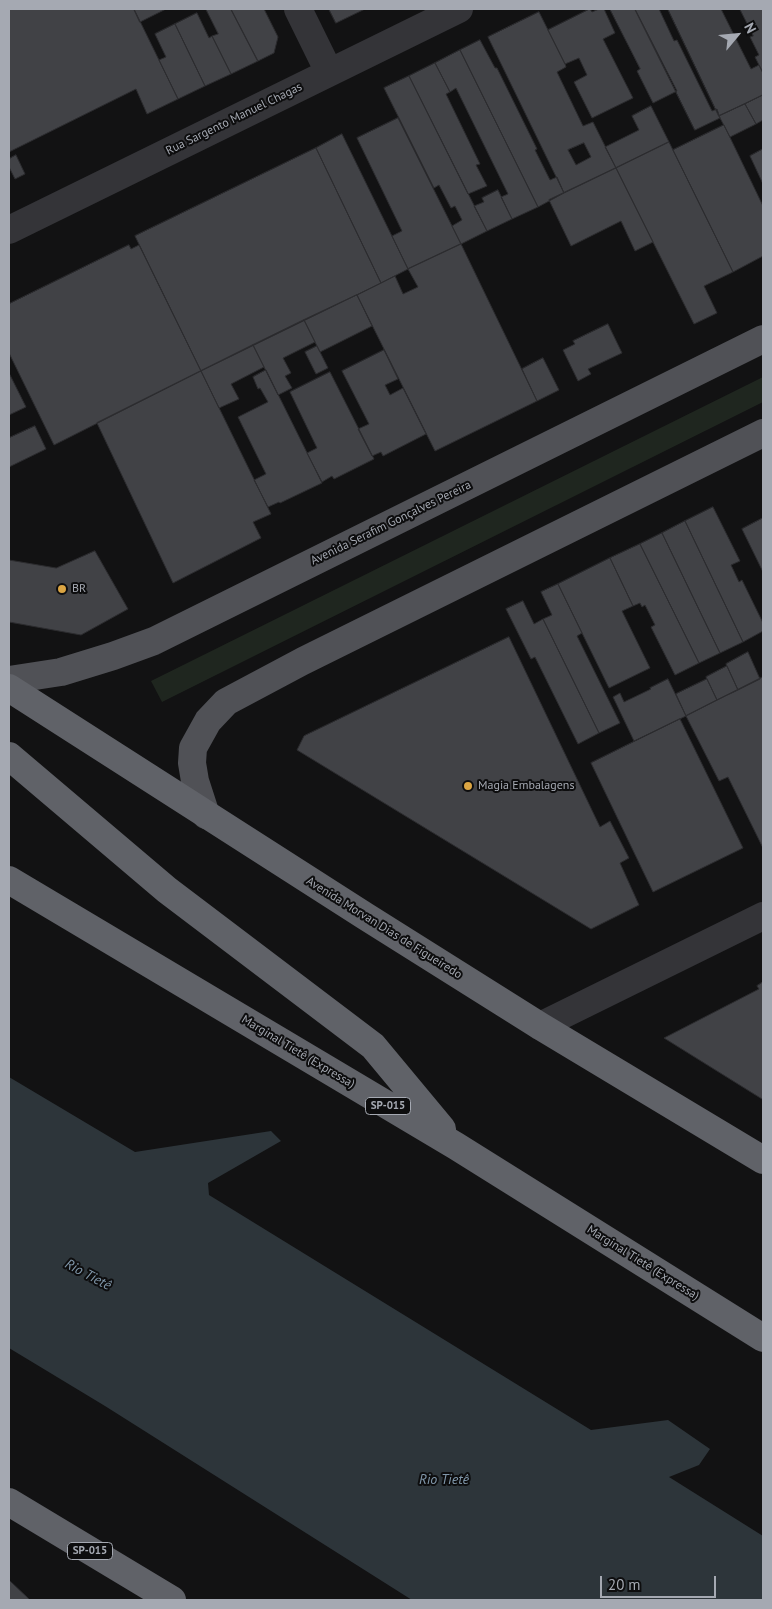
<!DOCTYPE html>
<meta charset="utf-8">
<style>
body{margin:0}
#map{position:relative;width:772px;height:1609px;overflow:hidden;background:#121213;font-family:"PT Sans",sans-serif}
canvas{display:block}
.frame{position:absolute;inset:0;border:10px solid #a5a9b2;pointer-events:none}
.north{position:absolute;left:712px;top:10px;width:50px;height:50px;-webkit-text-stroke:4px #0d0d0e;paint-order:stroke;rotate:62deg;font-size:14px;font-weight:700;line-height:20px;text-align:center;color:#a5a9b2}
.north::after{content:'';display:block;margin:auto;width:18px;height:22px;background:#a5a9b2;clip-path:polygon(50% 0,100% 100%,50% 72%,0 100%)}
.scale{position:absolute;left:600px;top:1576px;width:116px;height:22px;box-sizing:border-box;border:2px solid #a5a9b2;border-top:0;padding-left:6px;font-size:15px;line-height:18px;white-space:nowrap;color:#a5a9b2;-webkit-text-stroke:4px #0d0d0e;paint-order:stroke}
</style>
<div id="map">
<canvas width="772" height="1609"></canvas>
<div class="frame"></div>
<div class="north">N</div>
<div class="scale">20 m</div>
</div>
<script>
const c = document.querySelector('canvas').getContext('2d');
c.lineJoin = 'round';
function fill(path, color) {
  c.fillStyle = color;
  c.fill(path, 'evenodd');
}
function strokePath(path, color, width, dash) {
  c.strokeStyle = color;
  c.lineWidth = width;
  c.lineCap = dash ? 'butt' : 'round';
  c.setLineDash(dash || []);
  c.stroke(path);
}
function label(font, color, halo, rows, align = 'center') {
  c.font = font + ' "PT Sans",sans-serif';
  c.lineWidth = 4;
  c.setLineDash([]);
  c.textBaseline = 'middle';
  c.strokeStyle = halo;
  c.fillStyle = color;
  for (const [text, x, y, turn = 0] of rows) {
    c.save();
    c.translate(x, y);
    c.rotate((+turn || 0) * Math.PI / 180);
    c.textAlign = isNaN(turn) ? turn : align;
    if (halo) c.strokeText(text, 0, 0);
    c.fillText(text, 0, 0);
    c.restore();
  }
}
fill(new Path2D(`
 M763 377V402L162 702 151 681Z`), '#1f261f');
fill(new Path2D(`
 M9 1077 135 1152 271 1131 281 1141 208 1183 209 1195 591 1430 668 1420 710 1449 699 1465 669 1477 763 1536V1600H412L105 1406 9 1348Z`), '#2d353a');
const building = new Path2D(`
 M9 9H134L178 99 147 114 136 89 9 152Z
 M134 9H166L140 22Z
 M206 9H231L258 61 231 74 212 36 218 34Z
 M231 9H264L278 37 274 53 258 61Z
 M329 9H365L336 23Z
 M590 9 592 12 599 9H604L615 33 603 39 633 98 592 118 574 82 587 75 579 58 565 64 548 30Z
 M610 9H635L677 91 653 103 637 71 640 69Z
 M635 9H659L674 41 677 40 712 111 717 109 720 118 695 130Z
 M668 9H721L751 69 759 65 763 73V95L719 116Z
 M740 9H763V73L755 57 759 55 750 37 753 36Z
 M539 12 565 64 566 67 557 72 583 126 593 122 616 168 564 193 488 37ZM584 143 591 157 576 165 568 150Z
 M197 13 209 38 212 36 231 74 205 86 175 24Z
 M175 24 205 86 178 99 159 60 166 57 155 34Z
 M480 40 495 68H497L537 149 535 150 550 180 557 177 564 193 538 207 460 50Z
 M460 50 538 207 512 219 501 197 508 194 456 88 450 92 435 63Z
 M435 63 450 92 446 94 480 164 476 165 487 186 468 194 409 76Z
 M409 76 487 231 461 244 452 226 462 220 455 206 451 208 439 185 434 188 384 88Z
 M763 95V120L756 124 745 104Z
 M745 104 756 124 730 137 719 116Z
 M651 106 669 142 616 168 605 147 639 130 632 116Z
 M398 118 461 244 408 269 392 236 402 231 357 138Z
 M724 125 763 206V256L733 272 673 150Z
 M342 134 408 269 381 283 316 148Z
 M669 142 733 272 704 286 717 313 694 324 616 168Z
 M316 148 381 283 201 371 135 236Z
 M763 149V184L750 156Z
 M16 155 25 174 15 179 9 167V159Z
 M616 168 653 242 635 251 621 221 571 246 549 200Z
 M498 190 512 219 487 231 474 206 484 202 482 198Z
 M461 244 537 401 435 451 357 295 395 276 403 294 418 287 408 269Z
 M129 245 131 249 139 245 201 371 54 445 9 353V304Z
 M357 295 372 326 320 352 304 320Z
 M304 320 315 342 283 358 291 373 285 376 292 388 278 395 253 345Z
 M608 324 622 353 588 369 591 374 578 381 563 350 575 344 573 341Z
 M253 345 264 367 231 384 239 399 219 408 201 371Z
 M317 346 328 368 316 374 305 352Z
 M384 350 398 379 385 385 390 395 403 388 426 434 383 456 381 452 372 456 358 429 369 424 342 371Z
 M543 358 559 390 537 401 522 369Z
 M266 370 322 483 280 503 279 502 268 507 254 480 266 474 238 417 268 402 260 388 258 389 253 377Z
 M201 371 271 514 253 522 261 538 173 583 97 423Z
 M330 372 374 459 334 479 332 476 322 482 307 453 317 448 290 392Z
 M9 373 26 407 9 415Z
 M35 426 46 449 9 467V438Z
 M713 507 740 561 731 565 739 582 742 580 763 623V631L743 642 685 521Z
 M763 518V572L742 529Z
 M685 521 743 642 720 653 662 533Z
 M662 533 720 653 699 663 640 544Z
 M640 544 699 663 675 675 651 627 655 625 645 605 642 607 640 603 633 606 610 558Z
 M95 551 128 609 81 635 9 622V560L56 568Z
 M610 558 633 606 622 611 650 668 609 688 558 584Z
 M558 584 582 633 577 636 620 723 599 733 543 619 552 615 541 592Z
 M523 601 534 624 543 619 599 733 578 744 535 657 531 659 506 609Z
 M509 637 600 827 610 821 629 858 620 863 639 905 591 929 297 750 304 736Z
 M748 652 760 679 738 690 726 664Z
 M727 666 738 690 717 700 706 677Z
 M763 677V848L728 777 719 781 686 716Z
 M668 679 686 716 634 741 613 697 620 693 624 702 651 689 650 688Z
 M707 679 717 700 686 716 676 694Z
 M680 719 743 848 653 892 591 763Z
 M763 982V1099H762L664 1038 759 989 757 986Z
 M9 1580 29 1599 27 1600H9Z`);
fill(building, '#414246');
strokePath(building, '#2c2c2f', 1);
strokePath(new Path2D(`
 M298 9 329 72
 M9 230 459 9
 M540 1026 763 916`), '#343438', 28);
strokePath(new Path2D(`
 M9 680 61 672 113 656 154 641 763 339
 M206 815 195 781 192 763 193 748 208 721 226 702 303 661 763 433`), '#505156', 28);
strokePath(new Path2D(`
 M9 688 365 916 540 1026 763 1160
 M9 756 167 890 373 1046 442 1129
 M9 880 456 1146 763 1338
 M9 1502 172 1600`), '#606268', 28);
for (const [x, y, r, color] of [
 [62,589,5,"#dba543"],
 [468,786,5,"#dba543"]
]) {
  const dot = new Path2D();
  dot.arc(x, y, r, 0, 2 * Math.PI);
  c.fillStyle = color;
  c.fill(dot);
  strokePath(dot, '#0d0d0e', 2);
}
for (const [x, y, w] of [
 [388,1106,45],
 [90,1551,45]
]) {
  const box = new Path2D();
  box.roundRect(x - w / 2, y - 8.5, w, 17, 4);
  c.fillStyle = '#0d0d0e';
  c.fill(box);
  strokePath(box, '#a5a9b2', 1);
}
label('bold 11px', '#a5a9b2', null, [
 ["SP-015",388,1106],
 ["SP-015",90,1551]
]);
label('12px', '#a5a9b2', '#0d0d0e', [
 ["Rua Sargento Manuel Chagas",234,119,-26],
 ["Avenida Serafim Gonçalves Pereira",391,523,-26],
 ["Avenida Morvan Dias de Figueiredo",384,928,32],
 ["Marginal Tietê (Expressa)",298,1052,31],
 ["Marginal Tietê (Expressa)",643,1263,32]
]);
label('12px', '#a5a9b2', '#0d0d0e', [
 ["BR",72,589],
 ["Magia Embalagens",478,786]
], 'left');
label('italic 14px', '#8097aa', '#0d0d0e', [
 ["Rio Tietê",88,1275,28],
 ["Rio Tietê",444,1480]
]);
</script>
